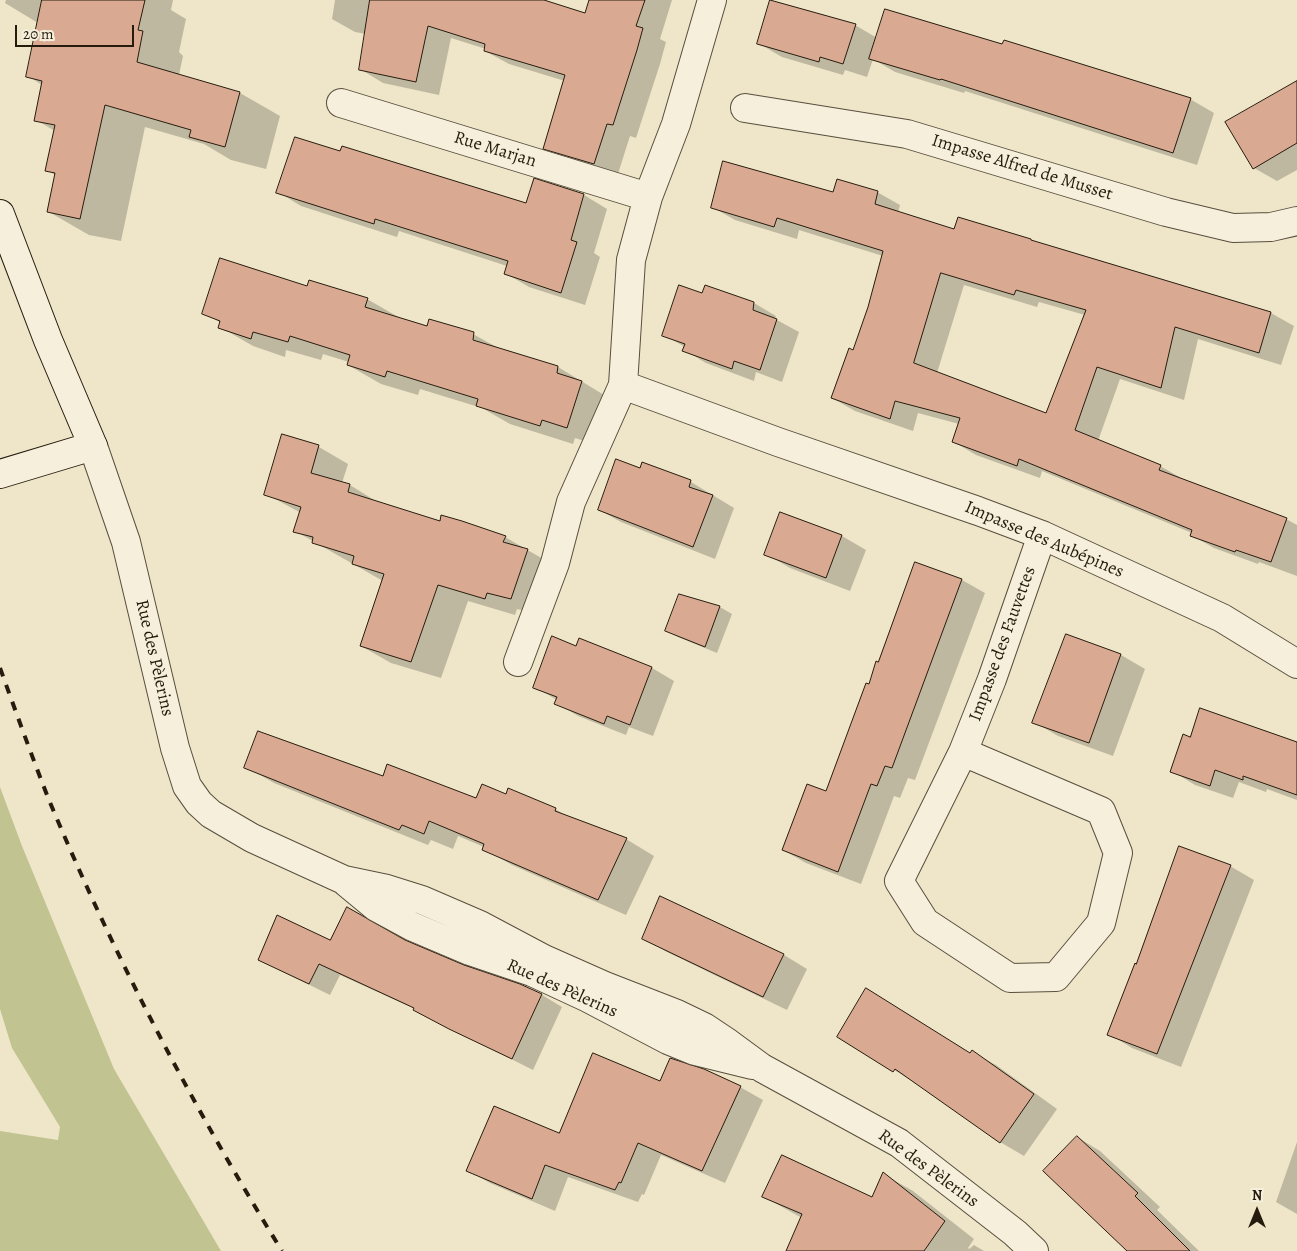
<!DOCTYPE html>
<meta charset="utf-8">
<style>
body{margin:0}
#map{position:relative;width:1297px;height:1251px;overflow:hidden;background:#efe6c9;font-family:Alegreya,serif}
canvas{display:block}
.north{position:absolute;left:1232px;top:1186px;width:50px;height:50px;-webkit-text-stroke:4px #f5efdc;paint-order:stroke;rotate:0deg;font-size:14px;font-weight:700;line-height:20px;text-align:center;color:#261c0e}
.north::after{content:'';display:block;margin:auto;width:18px;height:22px;background:#261c0e;clip-path:polygon(50% 0,100% 100%,50% 72%,0 100%)}
.scale{position:absolute;left:15px;top:25px;width:119px;height:22px;box-sizing:border-box;border:2px solid #261c0e;border-top:0;padding-left:6px;font-size:15px;line-height:18px;white-space:nowrap;color:#261c0e;-webkit-text-stroke:4px #f5efdc;paint-order:stroke}
</style>
<div id="map">
<canvas width="1297" height="1251"></canvas>
<div class="north">N</div>
<div class="scale">20 m</div>
</div>
<script>
const c = document.querySelector('canvas').getContext('2d');
c.lineJoin = 'round';
function fill(path, color) {
  c.fillStyle = color;
  c.fill(path, 'evenodd');
}
function strokePath(path, color, width, dash) {
  c.strokeStyle = color;
  c.lineWidth = width;
  c.lineCap = dash ? 'butt' : 'round';
  c.setLineDash(dash || []);
  c.stroke(path);
}
function label(font, color, halo, rows, align = 'center') {
  c.font = font + ' Alegreya,serif';
  c.lineWidth = 4;
  c.setLineDash([]);
  c.textBaseline = 'middle';
  c.strokeStyle = halo;
  c.fillStyle = color;
  for (const [text, x, y, turn = 0] of rows) {
    c.save();
    c.translate(x, y);
    c.rotate((+turn || 0) * Math.PI / 180);
    c.textAlign = isNaN(turn) ? turn : align;
    if (halo) c.strokeText(text, 0, 0);
    c.fillText(text, 0, 0);
    c.restore();
  }
}
fill(new Path2D(`
 M0 787 22 846 114 1069 221 1251H0V1131L58 1140 60 1127 12 1048 0 1009Z`), '#c1c391');
fill(new Path2D(`
 M6 0H173L171 10 186 19 179 52 183 56 179 75 240 93 280 116 266 169 231 160 204 144 145 127 121 241 89 235 49 212 55 175 47 170 55 131 36 120 42 85 28 76 38 23 5 3Z
 M335 0H540L586 15 590 0H672L660 39 666 42 660 64 636 138 630 136 617 177 568 161 545 148 565 81 509 64 485 51 486 49 451 38 439 95 383 83 360 69 366 34 355 32 332 19Z
 M855 25 877 38 1190 99 1214 113 1197 165 965 91 964 93 895 72 873 59 867 77 845 70 843 75 782 57 758 43Z
 M1297 82V170L1277 181 1254 168Z
 M534 180 584 195 607 209 594 253 600 257 585 305 529 287 505 273 507 266 399 231 397 237 301 206 278 192 527 204Z
 M877 192 900 205 898 213 955 230 1031 240 1038 244 1271 313 1294 326 1281 365 1198 339 1184 400 1120 379 1098 441 1160 466 1183 479 1286 519 1297 525V576L1259 562 1258 564 1214 548 1191 535 1192 533 1042 471 1040 478 976 455 954 442 959 424 918 413 913 431 855 411 832 398 854 351 869 307 883 256 799 230 797 239 735 220 712 207 834 193ZM964 285 1037 307 1039 302 1085 315 1047 415 937 373Z
 M308 287 367 299 400 318 428 327 473 334 502 350 558 367 614 401 600 446 575 438 573 444 510 424 482 408 420 389 418 395 381 384 348 365 349 362 323 354 321 360 286 350 285 357 253 346 220 327 221 323 204 313Z
 M703 295 754 303 776 316 775 319 799 332 782 382 756 372 754 381 706 363 684 350 685 347 664 335Z
 M283 436 319 447 348 464 342 483 350 485 379 503 441 523 505 537 557 567 541 615 517 609 515 615 468 601 441 678 391 663 361 646 383 581 295 531 301 513 266 494Z
 M643 464 691 482 734 508 715 559 621 522 599 510 641 469Z
 M780 514 842 536 866 550 850 591 790 568 766 554Z
 M916 563 962 580 985 593 915 780 908 778 900 798 894 796 861 884 806 863 783 850 827 793 879 664Z
 M680 595 720 607 732 614 717 653 678 637 666 630Z
 M1067 636 1121 655 1145 669 1113 756 1058 736 1034 722Z
 M580 639 652 668 674 681 653 736 629 727 626 735 578 716 556 703 557 700 535 687 577 647Z
 M1191 738 1297 743V800L1267 789 1266 792 1239 782 1233 798 1195 785 1172 771Z
 M246 767 383 777 477 800 506 796 555 809 572 819 626 839 654 856 626 915 512 865 484 849V847L458 836 453 849 431 840 428 845 274 783Z
 M1230 866 1254 880 1181 1067 1132 1048 1109 1034Z
 M711 922 784 955 807 969 787 1010 667 952 643 938Z
 M331 942H404L464 967 519 985 542 995 562 1007 533 1070 435 1021 415 1009 340 975 330 995 281 971 260 960Z
 M839 1036 970 1054 972 1052 996 1065 1057 1109 1024 1156 1000 1142 917 1084Z
 M660 1082 740 1087 763 1100 725 1183 661 1155 644 1195 642 1194 638 1202 568 1177 555 1211 490 1183 467 1170 559 1135Z
 M1077 1137 1100 1151 1160 1207 1157 1210 1199 1251H1131Z
 M1297 1142V1214L1276 1202Z
 M883 1174 913 1191 974 1239 968 1248 969 1249 974 1245 984 1251H787L802 1218 764 1197 873 1199Z`), '#0003');
const building = new Path2D(`
 M42 0H145L138 30 143 31 137 62 240 92 225 147 189 137 191 130 105 105 80 219 47 212 55 173 45 171 55 125 34 121 42 81 26 77Z
 M370 0H544L585 13 589 0H645L636 26 643 28 637 50 613 125 607 124 594 164 543 149 565 75 484 51 485 44 428 26 416 82 359 70Z
 M770 0 856 24 843 64 820 57 819 62 757 44Z
 M885 9 1002 44 1004 40 1191 98 1173 153 941 79 940 80 869 59Z
 M1297 81V143L1253 169 1225 122Z
 M295 137 340 151 342 146 526 203 534 178 584 194 571 240 577 242 561 293 504 274 508 261 375 219 374 224 276 193Z
 M723 161 833 192 837 179 878 191 875 204 954 229 958 217 1031 239V240L1271 312 1259 353 1175 327 1161 388 1097 367 1075 430 1161 465 1159 470 1287 518 1271 562 1236 550 1235 552 1190 536 1192 530 1019 459 1017 466 952 442 960 418 895 401 890 419 831 398 849 348 853 350 868 307 883 251 777 218 774 227 711 208ZM941 273 1014 295 1016 290 1086 310 1046 413 914 363Z
 M220 258 307 286 309 280 368 298 365 307 427 326 429 319 474 332 473 340 558 366 557 373 582 381 567 428 542 420 540 426 476 406 478 399 387 371 385 377 347 365 350 355 290 336 288 342 253 332 251 339 218 328 220 321 202 314Z
 M679 285 702 293 705 285 754 302 753 310 777 319 760 370 734 361 732 369 682 351 685 344 662 336Z
 M282 434 319 445 311 473 350 484 348 492 440 521 441 515 462 521 506 536 503 542 528 549 511 599 487 593 485 599 438 585 411 662 360 646 384 574 352 564 354 556 312 543 313 537 293 532 301 507 264 495Z
 M616 459 640 468 642 462 691 480 689 487 713 495 693 547 598 510Z
 M780 512 842 535 826 578 764 555Z
 M915 562 962 579 892 768 885 766 877 786 871 784 838 872 782 850 807 784 826 791 866 683 869 684 876 661 878 662Z
 M679 594 720 606 705 647 665 631Z
 M1066 634 1121 654 1089 743 1032 723Z
 M552 636 576 646 579 638 652 667 630 725 607 716 604 724 554 704 557 697 533 688Z
 M1200 708 1297 742V795L1243 776V780L1215 770 1210 786 1170 772 1183 734 1190 737Z
 M258 731 383 776 387 764 476 798 482 784 506 794 508 788 556 808 555 811 627 838 598 900 482 850 484 844 429 821 424 834 402 825 399 830 244 768Z
 M1179 846 1231 865 1157 1054 1107 1035 1135 963 1136 964Z
 M660 896 784 954 763 997 642 939Z
 M347 907 405 940 464 965 520 984 542 994 512 1059 449 1029 413 1010 414 1008 319 964 309 984 258 960 277 915 330 940Z
 M866 988 970 1053 972 1050 1034 1094 1000 1143 895 1069 893 1072 837 1037Z
 M593 1053 660 1081 670 1058 704 1069 741 1086 702 1171 638 1143 621 1183 619 1182 615 1190 545 1165 532 1199 466 1171 494 1106 559 1133Z
 M1077 1136 1138 1193 1135 1196 1190 1251H1127L1043 1171Z
 M782 1155 872 1197 883 1172 945 1221 924 1251H786L802 1214 762 1197Z`);
fill(building, '#d9a992');
strokePath(building, '#261c0e', 1);
const street = new Path2D(`
 M341 103 648 197
 M745 108 907 134 1166 212 1233 228 1271 227 1297 221
 M623 385 631 260 648 197 676 124 712 0
 M93 446 126 542 175 748 187 786 199 803 211 814 252 838 344 880 387 889 422 900 480 925 544 959 605 986 677 1014 704 1027 728 1043 762 1068 899 1143 1015 1233 1034 1251
 M518 662 555 563 571 502 623 385 778 442 978 511 1042 535 1222 618 1297 664
 M963 752 1101 811 1118 853 1101 923 1056 977 1010 978 925 922 899 881 963 752 992 679 1042 535
 M347 883 376 907 411 926 470 951 532 972 588 998 668 1040 695 1051 752 1065`);
const secondary = new Path2D(`
 M0 214 48 340 93 446 0 474`);
strokePath(street, '#584e3d', 30);
strokePath(secondary, '#261c0e', 30);
strokePath(street, '#f5efdc', 28);
strokePath(secondary, '#f5efdc', 28);
strokePath(new Path2D(`
 M0 668C16 712 32 757 49 800 114 956 193 1107 282 1251`), '#261c0e', 4, [9, 9]);
label('18px', '#261c0e', '#f5efdc', [
 ["Rue Marjan",495,150,17],
 ["Impasse Alfred de Musset",1022,168,17],
 ["Impasse des Aubépines",1044,540,23],
 ["Impasse des Fauvettes",1003,644,-70],
 ["Rue des Pèlerins",154,658,77],
 ["Rue des Pèlerins",562,989,24],
 ["Rue des Pèlerins",928,1169,36]
]);
</script>
